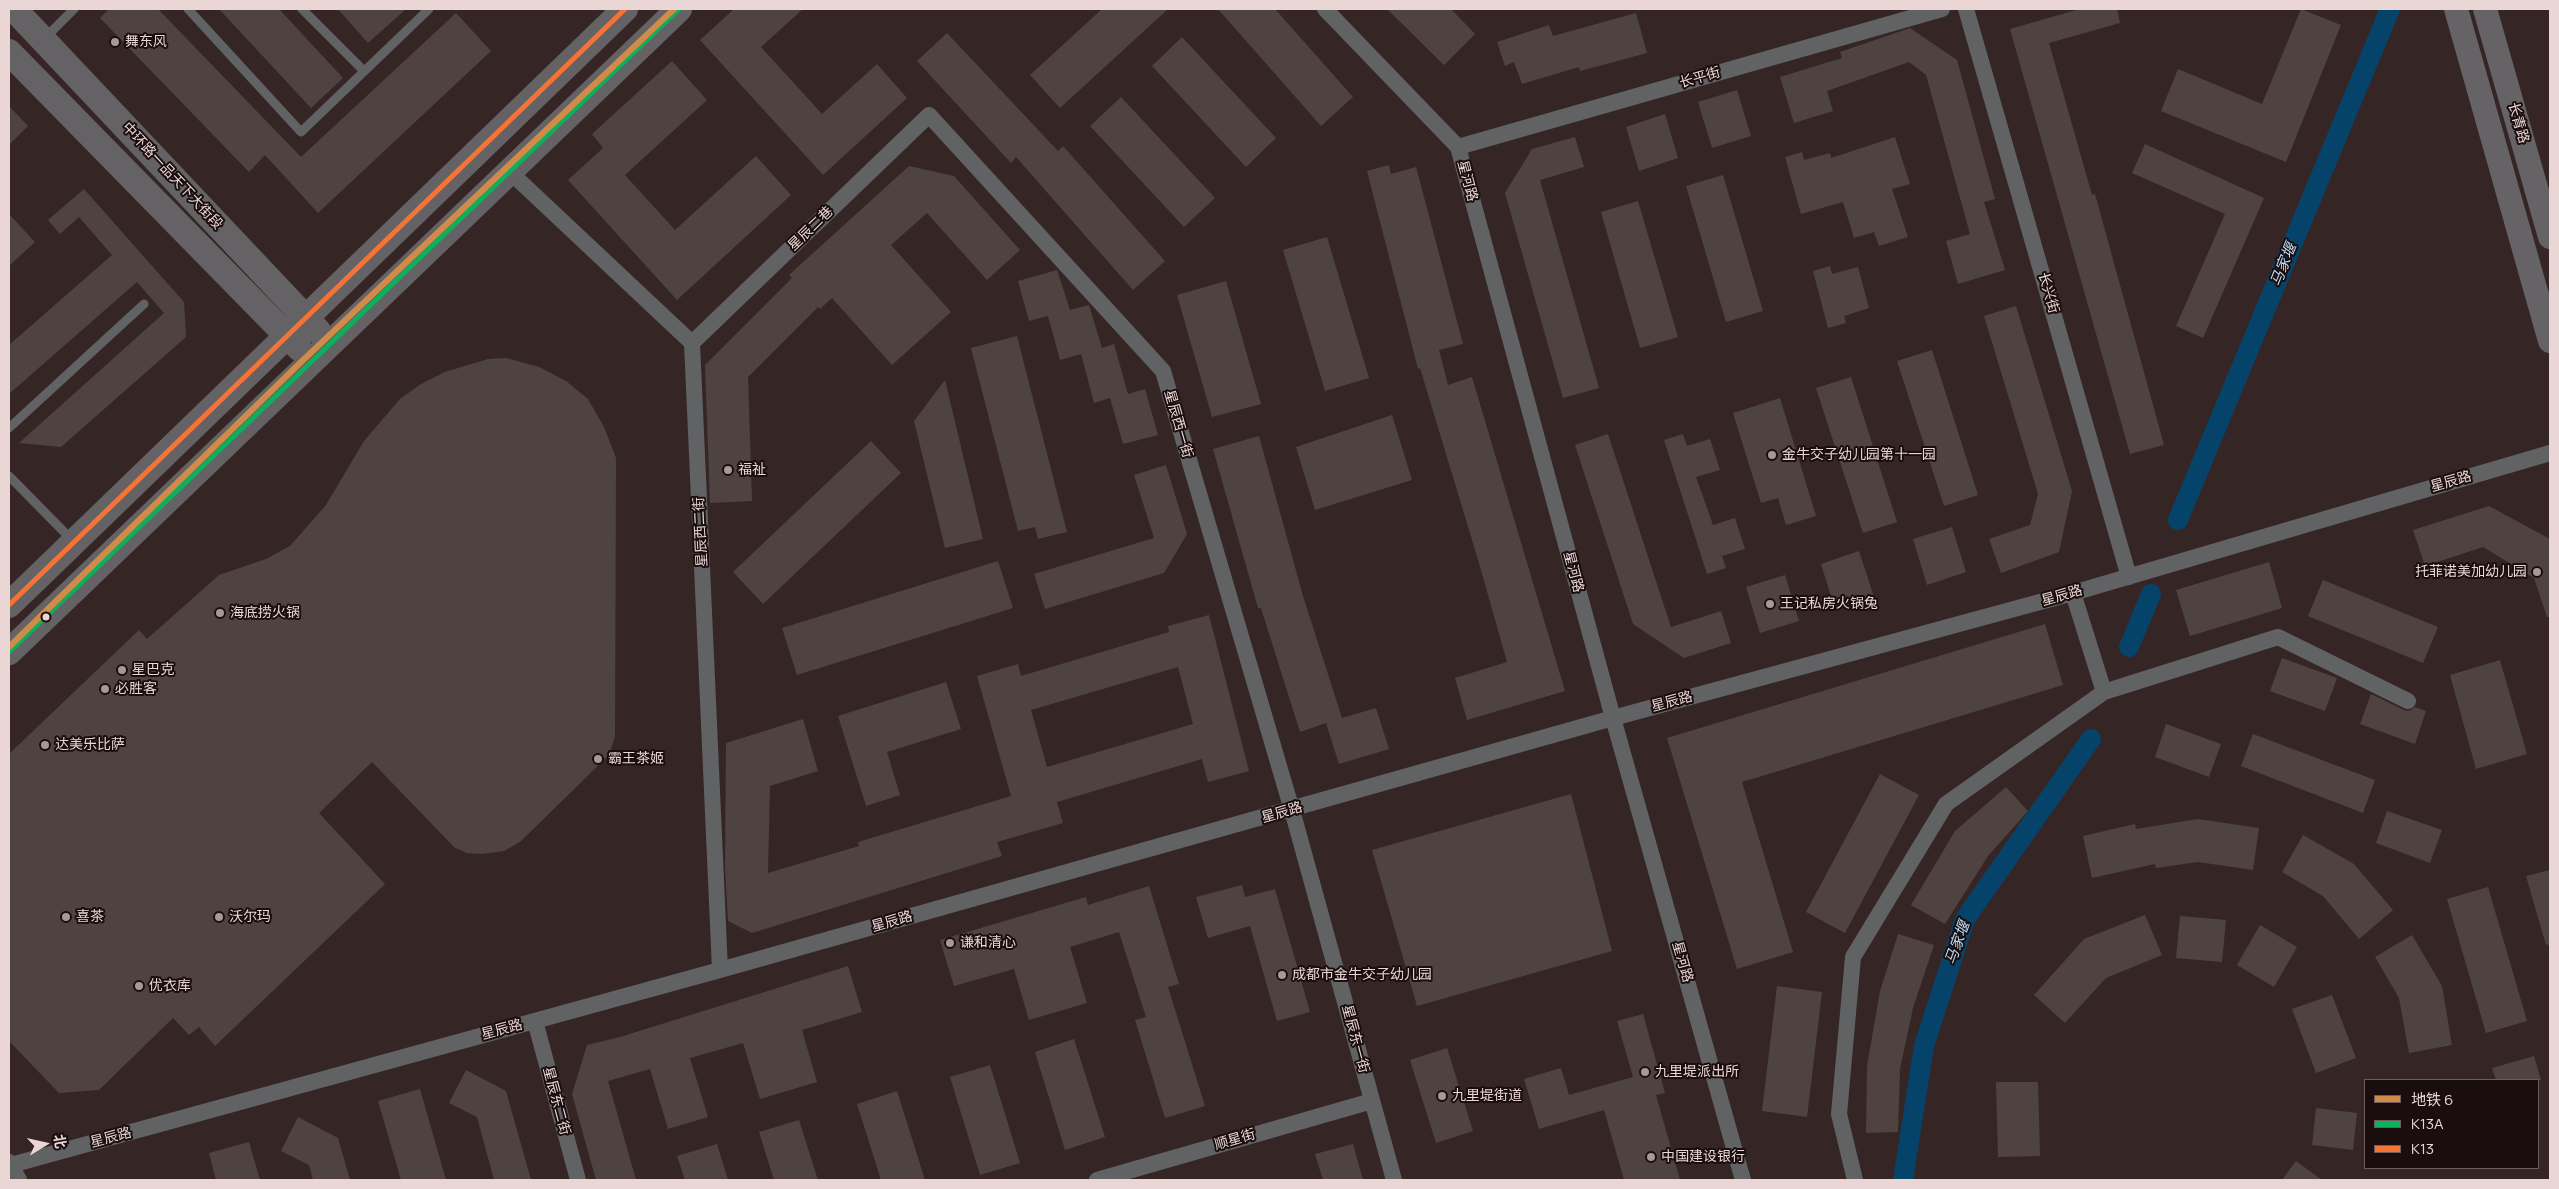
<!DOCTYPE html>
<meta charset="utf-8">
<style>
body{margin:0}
#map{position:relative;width:2559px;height:1189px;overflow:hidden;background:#352625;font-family:Manrope,"Noto Sans SC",sans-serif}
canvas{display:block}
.frame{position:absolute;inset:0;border:10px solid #e9d6d5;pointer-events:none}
.legend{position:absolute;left:2364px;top:1079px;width:175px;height:90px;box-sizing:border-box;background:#1a0d0d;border:1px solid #6d5d5d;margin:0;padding:6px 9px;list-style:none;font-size:15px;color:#e9d6d5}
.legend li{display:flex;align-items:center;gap:10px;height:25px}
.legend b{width:25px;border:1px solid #6d5d5d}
.north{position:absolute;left:20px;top:1119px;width:50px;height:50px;-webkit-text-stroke:4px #1a0d0d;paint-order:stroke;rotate:80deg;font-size:14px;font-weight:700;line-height:20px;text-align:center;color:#e9d6d5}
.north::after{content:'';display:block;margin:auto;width:18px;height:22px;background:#e9d6d5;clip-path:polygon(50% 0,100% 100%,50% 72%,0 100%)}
</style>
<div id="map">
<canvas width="2559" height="1189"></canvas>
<div class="frame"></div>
<ul class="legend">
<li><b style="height:6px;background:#d18b49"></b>地铁 6</li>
<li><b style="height:6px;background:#0daf5c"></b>K13A</li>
<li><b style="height:6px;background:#f57335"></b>K13</li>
</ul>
<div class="north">北</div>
</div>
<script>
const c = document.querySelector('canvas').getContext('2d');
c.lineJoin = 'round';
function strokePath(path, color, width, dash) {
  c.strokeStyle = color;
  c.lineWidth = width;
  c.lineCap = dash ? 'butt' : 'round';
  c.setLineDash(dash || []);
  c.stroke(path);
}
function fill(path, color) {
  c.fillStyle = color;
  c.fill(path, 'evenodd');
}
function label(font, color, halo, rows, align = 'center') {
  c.font = font + ' Manrope,"Noto Sans SC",sans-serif';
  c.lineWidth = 4;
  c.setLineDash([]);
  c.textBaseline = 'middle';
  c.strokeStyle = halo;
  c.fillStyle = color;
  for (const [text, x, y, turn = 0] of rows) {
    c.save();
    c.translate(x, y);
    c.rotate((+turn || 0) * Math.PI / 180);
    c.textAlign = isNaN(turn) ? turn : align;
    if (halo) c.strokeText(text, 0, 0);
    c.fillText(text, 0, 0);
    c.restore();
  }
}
strokePath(new Path2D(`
 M2178 520 2390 9
 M2129 647 2151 594
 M1903 1180 1924 1046 1965 919 2091 739`), '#06436b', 20);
fill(new Path2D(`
 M109 9H158L301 157 456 13 491 51 318 213 265 155 249 172 100 18Z
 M219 9H279L343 78 311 108Z
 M338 9H406L368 43Z
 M734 9H803L761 47 822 114 877 64 907 98 823 175 700 40Z
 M1102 9H1168L1060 108 1030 75Z
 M1218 9H1275L1353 97 1321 126Z
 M1387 9H1451L1475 34 1444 65Z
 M2080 9H2117L2120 23 2049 43 2092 195 2095 194 2164 445 2130 454 2010 29Z
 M2301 9 2341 25 2286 162 2161 111 2178 69 2262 104Z
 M1636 13 1647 53 1580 71 1579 67 1522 84 1514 62 1505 66 1497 42 1549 25 1553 36Z
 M1910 28 1957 60 1995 199 1984 202 2005 270 1958 284 1946 241 1970 234 1926 75 1909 62 1827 91 1833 111 1794 123 1780 77 1842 58 1840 52Z
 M947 33 1058 151 1063 146 1165 261 1133 290 1016 157 1011 163 917 61Z
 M1182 37 1276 138 1246 167 1152 66Z
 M672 61 707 100 625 175 675 230 756 156 791 195 677 300 568 180 603 148 592 134Z
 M1737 90 1751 136 1712 148 1698 102Z
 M1121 97 1215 198 1184 227 1090 126Z
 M9 106 28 126 9 145Z
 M1665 114 1678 158 1639 171 1626 127Z
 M1575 137 1584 167 1540 180 1599 388 1563 398 1505 193 1532 149Z
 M1895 137 1910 184 1892 189 1908 237 1879 246 1874 232 1854 238 1843 202 1801 214 1785 157 1802 152 1804 160 1830 153 1831 158Z
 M2145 144 2264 198 2203 338 2176 326 2225 214 2132 173Z
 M1389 165 1391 174 1416 167 1463 344 1439 350 1448 385 1472 377 1565 691 1467 720 1455 678 1507 662 1479 563 1420 368 1418 369 1367 171Z
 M909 166 954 176 1020 250 987 280 927 213 891 245 951 312 892 365 832 298 820 309 818 307 748 377 752 501 710 503 705 365 792 278 789 275Z
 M1723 175 1763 311 1726 322 1686 186Z
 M84 189 184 302 186 337 61 447 19 443 164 313 137 282 9 394V345L112 255 79 217 60 234 48 220Z
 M1638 201 1678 337 1640 348 1601 212Z
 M9 214 35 242 9 266Z
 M1327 237 1369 378 1325 391 1283 250Z
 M1830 266 1832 274 1858 267 1869 308 1844 316 1846 323 1828 328 1813 271Z
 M1057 270 1070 310 1089 305 1102 348 1114 344 1128 394 1145 389 1158 435 1123 444 1110 398 1094 403 1081 354 1060 360 1048 316 1029 321 1018 281Z
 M1226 281 1261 404 1212 417 1177 295Z
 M2016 306 2072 491 2059 552 2001 573 1989 539 2030 525 2038 494 1984 316Z
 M1017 336 1067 532 1038 539 1035 527 1018 531 971 348Z
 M1932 350 1978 495 1944 506 1897 361Z
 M506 358 539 367 566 381 588 399 604 427 616 458 615 736 609 755 520 842 504 851 483 854 467 853 455 848 372 762 319 813 385 884 215 1046 199 1027 189 1035 173 1018 99 1090 59 1093 9 1041V754L139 630 147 639 219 575 266 559 290 546 326 505 364 441 400 399 421 384 445 372 488 359Z
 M1851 377 1897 522 1863 533 1816 388Z
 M945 380 983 539 945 548 914 421Z
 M1780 398 1816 516 1786 525 1778 498 1761 503 1733 413Z
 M1392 415 1412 480 1315 510 1296 447Z
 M1608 434 1671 627 1721 611 1731 643 1684 658 1633 624 1575 445Z
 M1683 434 1687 446 1710 439 1720 470 1696 477 1713 525 1735 518 1745 549 1722 556 1726 568 1707 574 1664 440Z
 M1259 436 1303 596 1342 718 1376 708 1389 749 1339 764 1326 723 1300 732 1261 608H1258L1213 449Z
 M871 441 901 473 763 604 733 572Z
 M1166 465 1187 534 1164 573 1045 609 1034 574 1154 538 1134 475Z
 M2489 506 2550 539V617H2547L2534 578 2483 547 2425 566 2413 530Z
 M1952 527 1966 572 1927 585 1913 539Z
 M1859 551 1874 597 1835 609 1821 564Z
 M998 561 1013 608 797 675 782 628Z
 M2269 562 2282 608 2190 636 2176 590Z
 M1785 575 1799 621 1760 633 1746 587Z
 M2323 580 2438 627 2423 663 2308 616Z
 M1209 615 1249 771 1208 782 1202 759 1057 802 1063 823 997 842 1002 856 752 933 728 921 725 868 726 743 803 719 818 771 770 786 768 873 859 846 858 842 1011 796 977 676 1018 664 1021 676 1169 632 1168 626ZM1178 667 1193 724 1047 767 1031 710Z
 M2045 624 2063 685 1742 782 1793 952 1737 969 1667 738Z
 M2282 658 2337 678 2325 711 2270 691Z
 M2500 660 2527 754 2476 769 2450 675Z
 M946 682 961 729 887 752 900 795 866 806 838 716Z
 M2371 694 2404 710 2409 711 2415 707 2426 711 2415 744 2360 724Z
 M2166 724 2221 744 2209 777 2155 757Z
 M2253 734 2375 780 2363 813 2241 766Z
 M1880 774 1919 795 1845 933 1806 912Z
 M2006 787 2028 811 1988 856 1945 924 1911 905 1955 831Z
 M1571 794 1612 951 1417 1006 1372 850Z
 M2387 811 2442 830 2430 863 2376 843Z
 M2198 819 2259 828 2253 870 2198 862 2156 868 2155 864 2092 878 2083 836 2135 824 2136 829Z
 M2303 835 2354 864 2393 910 2359 939 2323 896 2282 872Z
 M2550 870V944L2546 945 2526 876Z
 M1242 885 1245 897 1275 889 1310 1012 1277 1021 1250 926 1208 938 1196 897Z
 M1149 886 1179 984 1168 987 1205 1106 1165 1118 1135 1020 1146 1017 1119 932 1070 947 1087 1003 1029 1020 1014 969 954 986 940 940 1086 897 1088 905Z
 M2488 887 2527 1021 2486 1033 2447 899Z
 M2145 915 2162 955 2106 978 2065 1023 2034 995 2084 939Z
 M2180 916 2226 920 2222 962 2176 958Z
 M2260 925 2297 947 2274 987 2237 965Z
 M1898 934 1934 945 1913 1008 1900 1069 1898 1132 1866 1133 1867 1066 1880 991Z
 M2412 935 2442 986 2452 1045 2409 1053 2399 998 2375 957Z
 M848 966 862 1012 802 1030 817 1082 760 1099 743 1043 690 1058 708 1117 668 1129 650 1069 608 1081 636 1180H596L572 1094 587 1045 620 1037Z
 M1777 986 1822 992 1807 1117 1762 1111Z
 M2332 995 2356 1058 2316 1073 2292 1009Z
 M1643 1014 1665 1093 1656 1095 1680 1180H1624L1604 1110 1539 1129 1524 1079 1561 1068 1569 1095 1633 1077 1617 1021Z
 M1074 1039 1105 1137 1065 1150 1035 1052Z
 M1447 1048 1473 1131 1436 1143 1410 1060Z
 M2534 1056 2541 1080H2496L2492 1068Z
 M990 1065 1020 1163 980 1175 950 1077Z
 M466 1070 506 1091 531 1180H494L477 1117 449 1103Z
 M1996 1082H2038L2040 1156 1998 1157Z
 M420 1089 446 1180H401L378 1101Z
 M897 1091 925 1180H881L857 1104Z
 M2316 1108 2357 1113 2353 1150 2312 1145Z
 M298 1117 338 1138 350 1180H313L309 1165 281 1151Z
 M799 1120 818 1180H774L759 1132Z
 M249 1142 260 1180H216L209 1153Z
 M717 1144 728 1180H685L677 1156Z
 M1353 1144 1363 1180H1323L1315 1154Z
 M2296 1161 2322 1180H2282Z`), '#4f4342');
strokePath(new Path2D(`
 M188 9 301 132 429 9
 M302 9 364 71
 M45 38 74 9
 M9 428 144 304
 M9 476 73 541`), '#606264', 9);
strokePath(new Path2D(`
 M1325 9 1458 147 1613 718 1743 1180
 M1966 9 2129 577
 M1458 147 1942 9
 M510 172 692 343 720 970
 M692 343 929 115 1163 371 1292 810 1394 1180
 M2073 593 2104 692
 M535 1021 578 1180
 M9 1162 19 1180
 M11 1165 720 970 1613 718 2073 593 2550 453
 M1097 1180 1372 1101
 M1855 1180 1839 1114 1853 957 1946 804 2104 692 2278 637 2408 701`), '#606264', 16);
strokePath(new Path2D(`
 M2456 9 2550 341
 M2485 9 2550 237`), '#656366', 24);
strokePath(new Path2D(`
 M14 9 318 331
 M9 52 299 348
 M9 605 625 9
 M9 652 679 9`), '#646264', 26);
strokePath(new Path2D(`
 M9 652 679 9`), '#0daf5c', 5);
strokePath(new Path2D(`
 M9 605 625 9`), '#f57335', 5);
strokePath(new Path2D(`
 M9 647 299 364 674 9`), '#d18b49', 6);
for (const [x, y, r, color] of [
 [115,42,5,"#aa9897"],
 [1772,455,5,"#aa9897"],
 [728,470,5,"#aa9897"],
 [2537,572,5,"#aa9897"],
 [1770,604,5,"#aa9897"],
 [220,613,5,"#aa9897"],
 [46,617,4.5,"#e9d6d5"],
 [122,670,5,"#aa9897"],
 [105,689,5,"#aa9897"],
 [45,745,5,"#aa9897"],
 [598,759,5,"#aa9897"],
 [66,917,5,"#aa9897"],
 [219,917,5,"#aa9897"],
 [950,943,5,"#aa9897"],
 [1282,975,5,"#aa9897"],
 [139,986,5,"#aa9897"],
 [1645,1072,5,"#aa9897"],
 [1442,1096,5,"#aa9897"],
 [1651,1157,5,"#aa9897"]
]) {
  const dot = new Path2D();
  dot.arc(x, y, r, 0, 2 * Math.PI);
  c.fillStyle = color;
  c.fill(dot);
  strokePath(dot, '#1a0d0d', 2);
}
label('14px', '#e9d6d5', '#1a0d0d', [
 ["舞东风",125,42],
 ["金牛交子幼儿园第十一园",1782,455],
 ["福祉",738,470],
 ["托菲诺美加幼儿园",2527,572,"right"],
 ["王记私房火锅兔",1780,604],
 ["海底捞火锅",230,613],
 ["星巴克",132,670],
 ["必胜客",115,689],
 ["达美乐比萨",55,745],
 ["霸王茶姬",608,759],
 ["喜茶",76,917],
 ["沃尔玛",229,917],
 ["谦和清心",960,943],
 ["成都市金牛交子幼儿园",1292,975],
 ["优衣库",149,986],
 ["九里堤派出所",1655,1072],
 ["九里堤街道",1452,1096],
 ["中国建设银行",1661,1157]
], 'left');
label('14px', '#e9d6d5', '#1a0d0d', [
 ["长平街",1700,78,-16],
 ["长青路",2518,123,74],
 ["中环路一品天下大街段",172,176,47],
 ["星河路",1467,181,75],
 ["星辰二巷",811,229,-44],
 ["长兴街",2048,293,74],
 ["星辰西一街",1178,424,74],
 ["星辰路",2451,482,-16],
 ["星辰西二街",701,532,-93],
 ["星河路",1573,572,75],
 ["星辰路",2062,596,-16],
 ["星辰路",1672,702,-15],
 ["星辰路",1282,813,-16],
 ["星辰路",892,922,-16],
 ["星河路",1682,962,74],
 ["星辰路",502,1030,-15],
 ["星辰东一街",1355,1039,75],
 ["星辰东二街",556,1101,75],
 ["星辰路",111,1138,-15],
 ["顺星街",1235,1140,-16]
]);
label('italic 15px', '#bddcf8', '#1a0d0d', [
 ["马家堰",2284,265,-68],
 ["马家堰",1958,943,-70]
]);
</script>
